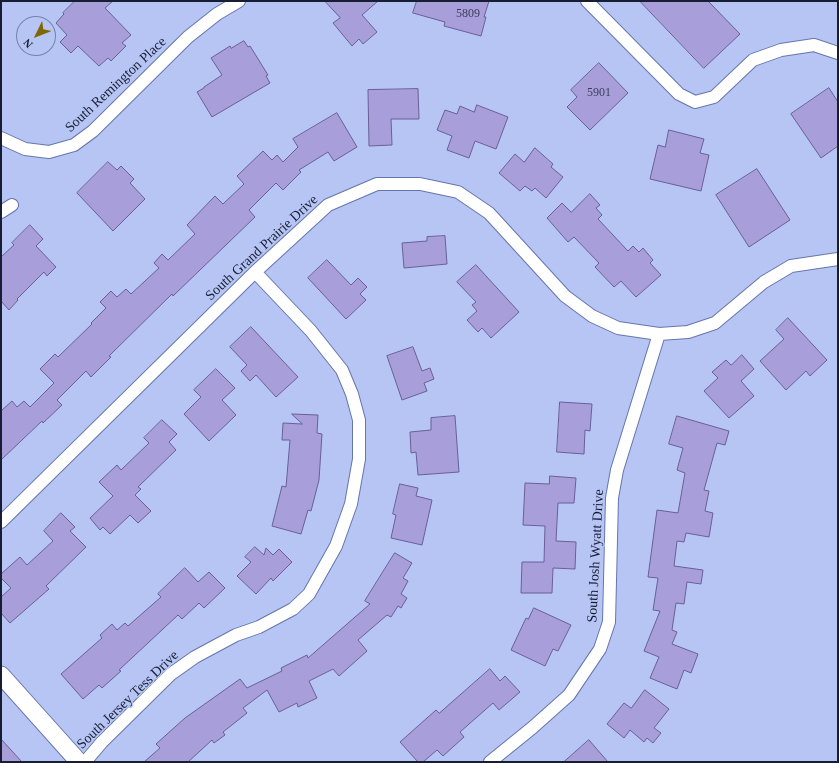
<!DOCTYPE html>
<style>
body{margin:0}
#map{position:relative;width:839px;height:763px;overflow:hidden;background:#b6c5f4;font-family:"Times New Roman",serif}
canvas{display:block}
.frame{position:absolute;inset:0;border:2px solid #171d33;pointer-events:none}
.north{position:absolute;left:16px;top:16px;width:40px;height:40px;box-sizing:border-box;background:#b6c5f4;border:1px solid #7682a7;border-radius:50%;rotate:227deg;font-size:11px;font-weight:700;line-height:16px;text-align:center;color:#171d33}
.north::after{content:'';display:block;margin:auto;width:14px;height:18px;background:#816700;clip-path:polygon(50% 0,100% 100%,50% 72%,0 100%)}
</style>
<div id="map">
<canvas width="839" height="763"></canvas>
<div class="frame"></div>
<div class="north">N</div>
</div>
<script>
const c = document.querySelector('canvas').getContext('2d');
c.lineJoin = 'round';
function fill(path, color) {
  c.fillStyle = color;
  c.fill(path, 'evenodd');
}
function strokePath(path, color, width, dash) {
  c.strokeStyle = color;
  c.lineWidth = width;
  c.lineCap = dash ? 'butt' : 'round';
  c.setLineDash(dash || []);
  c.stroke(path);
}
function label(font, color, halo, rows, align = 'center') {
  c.font = font + ' "Times New Roman",serif';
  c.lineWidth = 3;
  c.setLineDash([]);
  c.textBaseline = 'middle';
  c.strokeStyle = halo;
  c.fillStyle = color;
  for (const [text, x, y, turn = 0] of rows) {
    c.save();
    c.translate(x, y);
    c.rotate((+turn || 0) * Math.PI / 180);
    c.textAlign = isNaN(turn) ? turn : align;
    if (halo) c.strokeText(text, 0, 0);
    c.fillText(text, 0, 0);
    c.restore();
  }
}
const building = new Path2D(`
 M75 1H113L105 8 131 35 122 43 126 46 111 61 108 58 99 66 78 46 71 53 60 42 67 35 56 23 64 14 63 13Z
 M325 1H378L362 15 377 32 363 44 359 39 352 46 333 23 340 18Z
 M417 1H489L484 17H486L481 36 444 26 445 22 413 13Z
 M640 1H708L740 34 704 68Z
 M244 41 248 47 250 46 268 75 266 76 270 83 212 117 197 92 204 88V87L222 75 211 58 230 46 231 48Z
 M599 63 628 93 590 130 567 107 577 97 571 90Z
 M829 88 838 102V146L821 158 791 114Z
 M418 89 419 119H391L392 145 369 146 368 90Z
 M477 105 508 117 496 149 475 141 469 158 447 150 452 136 437 130 445 110 457 114 460 106 474 112Z
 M337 113 357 147 334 161 328 152 299 170 301 172 283 190 276 183 249 210 255 217 173 296 172 294 109 356 111 357 91 377 86 371 57 400 62 405 43 423 42 421 1 460V411L12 401 17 407 24 401 30 407 54 383 40 369 55 354 58 357 92 324 91 323 106 308 100 302 111 291 117 297 126 289 131 294 159 268 154 263 162 254 168 260 195 234 187 225 215 196 223 204 244 184 237 176 263 151 272 160 277 155 283 162 298 147 293 139Z
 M669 130 704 139 700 153 709 155 701 191 650 179 658 145 665 147Z
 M535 148 553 164 551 167 563 177 546 198 535 188 532 191 525 186 520 191 499 173 515 154 524 162Z
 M108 162 117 170 121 166 134 179 130 183 145 199 113 231 77 193Z
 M757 169 790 220 749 247 716 195Z
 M590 194 600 205 596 208 602 215 598 219 628 251 633 246 639 252 643 248 653 260 650 263 661 275 636 297 621 281 614 287 595 267 599 263 574 237 568 242 547 218 562 203 571 212Z
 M30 225 43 239 36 246 56 267 47 276 44 272 17 299 18 300 9 310 1 301V257L14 245 12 243Z
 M445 236 447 264 404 268 402 243 427 241V237Z
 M327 260 351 285 358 278 367 287 360 294 366 300 346 319 308 278Z
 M476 265 519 312 491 338 482 328 478 332 467 320 477 311 472 305 476 302 457 282Z
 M788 318 827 360 810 376 806 371 786 390 760 361 784 339 776 330Z
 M251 327 298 377 276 397 256 375 250 381 241 371 247 365 230 347Z
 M413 347 422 371 430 368 434 379 424 383 427 391 402 400 387 356Z
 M742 355 754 369 741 381 754 396 729 418 704 391 718 378 712 372 726 360 731 365Z
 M216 369 235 388 222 400 236 415 209 441 184 414 201 397 194 390Z
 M560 402 592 404 590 431 585 430 584 454 557 452Z
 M292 414 318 415 317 433 322 434 319 480 311 511 308 510 301 534 272 526 282 486 286 487 290 440H282L283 423 302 424Z
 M455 416 459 472 418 475 416 452 411 453 410 432 431 430V418Z
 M677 416 729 431 725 445 717 443 704 490 709 491 705 511 713 513 709 537 686 533 684 542 677 541 674 566 703 570 701 584 687 582 684 604 676 603 672 630 677 632 672 644 698 654 691 673 684 670 677 689 650 678 659 657 644 651 660 611 653 610 658 578 648 577 657 510 678 513 685 473 677 470 683 448 669 444Z
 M162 420 177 434 169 442 176 450 138 487 141 489 135 495 151 511 138 523 130 515 110 534 103 527 100 530 90 518 113 496 99 482 117 465 121 470 149 443 144 438Z
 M550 476 576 478 574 503H558L556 541 576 542 575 569 553 568 552 593H521L522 562H544L545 526 523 525 525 483 549 484Z
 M400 484 418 488 416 496 432 500 422 545 391 538 396 515 393 514Z
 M61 513 75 527 70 531 86 547 46 586 49 589 10 623 1 613V597L11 588 1 578V574L20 557 27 565 53 541 44 531Z
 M255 547 264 555 266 548 273 555 279 549 292 562 273 581 271 578 256 594 237 576 251 562 245 557Z
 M395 553 412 563 403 578 408 581 401 594 407 598 401 608 398 606 391 617 387 615 358 640 367 651 339 676 333 669 309 681 317 698 298 707 297 703 279 712 267 690 243 708 247 713 223 732 225 735 214 743 212 740 188 762H144L160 748 156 744 185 718 240 679 247 688 282 671 281 668 307 655 308 658 370 604 365 601Z
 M185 568 198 582 209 572 225 588 204 608 199 603 182 619 178 615 119 670 121 671 102 688 99 685 83 699 61 674 102 638 100 635 112 624 117 630 125 623 128 626 161 597 158 594Z
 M534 608 571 625 558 651 553 649 545 666 511 650 526 618 528 619Z
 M490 669 500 681 505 676 520 692 499 710 493 703 460 732 464 737 443 756 437 750 423 762H418L400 742 436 710 439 713Z
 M645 690 669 709 654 728 661 733 653 743 647 738 644 742 630 730 624 738 607 724 624 703 631 708Z
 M1 739 22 762H1Z
 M589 740 608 762H564Z`);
fill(building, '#a89fda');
strokePath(building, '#695f96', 1);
const street = new Path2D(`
 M587 1 679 94 695 102 714 97 753 60 781 50 814 45 838 53
 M1 138 25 149 49 152 74 145 93 131 188 37 217 14 239 1
 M1 212 12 205
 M1 522 255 272 328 205 377 184H420L458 192 489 213 565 296 592 316 618 328 659 334 688 332 715 323 764 282 791 266 838 259
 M85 762 102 742 171 674 195 657 236 635 259 627 293 609 309 594 336 546 351 504 359 459V420L352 394 342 370 311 331 255 272
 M490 762 532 728 569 695 600 649 609 622 612 498 617 470 659 334`);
const secondary = new Path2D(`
 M1 675 79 762`);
strokePath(street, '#6676ac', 14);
strokePath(secondary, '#6676ac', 19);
strokePath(street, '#fff', 12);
strokePath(secondary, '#fff', 17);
label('12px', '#3b3e5d', null, [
 ["5809",468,14],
 ["5901",599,93]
]);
label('14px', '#171d33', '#b6c5f4', [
 ["South Remington Place",116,85,-43],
 ["South Grand Prairie Drive",262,248,-43],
 ["South Josh Wyatt Drive",596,556,-87],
 ["South Jersey Tess Drive",128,700,-44]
]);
</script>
